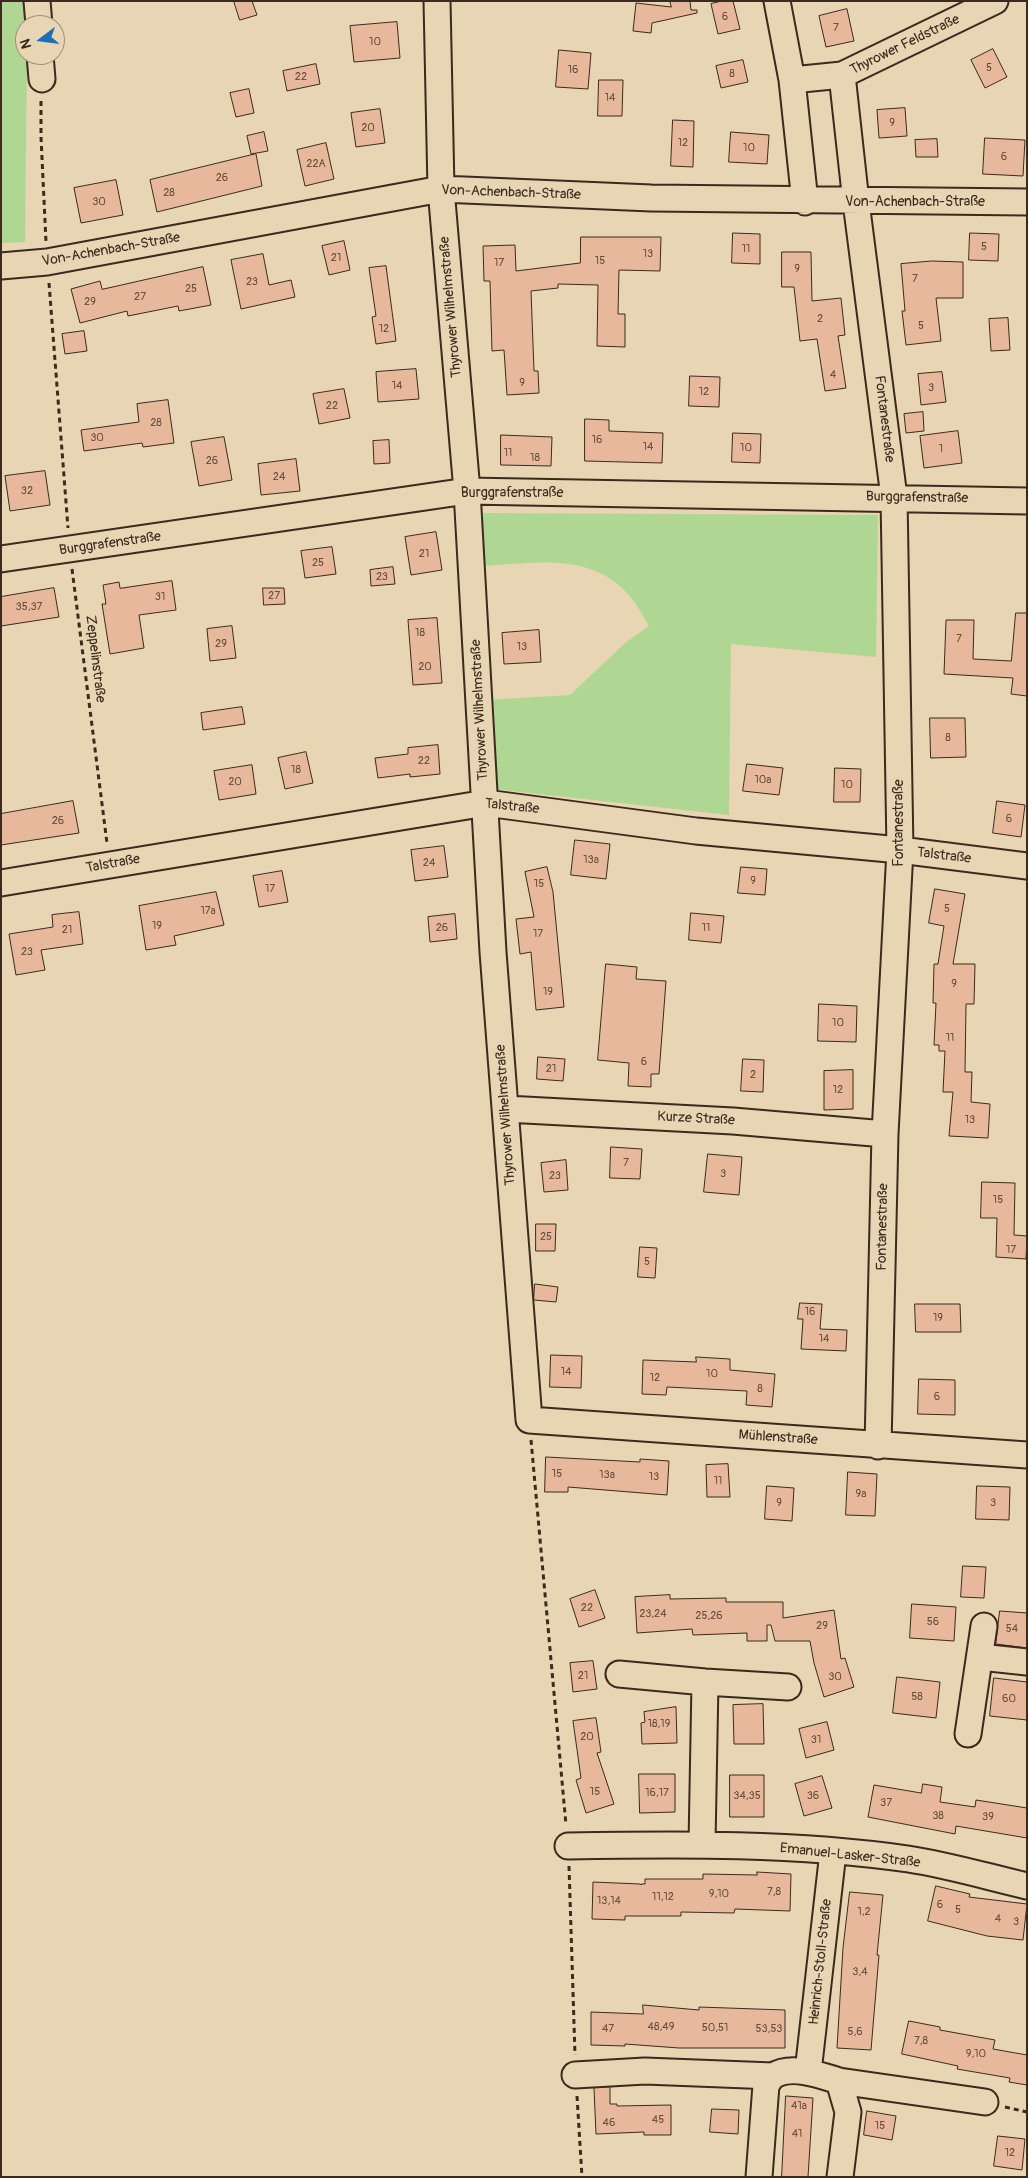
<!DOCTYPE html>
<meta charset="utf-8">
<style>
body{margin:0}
#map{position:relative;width:1028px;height:2178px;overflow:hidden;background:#e8d5b3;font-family:Pangolin,sans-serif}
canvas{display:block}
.frame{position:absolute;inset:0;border:2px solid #3b2a1e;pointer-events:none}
.north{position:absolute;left:15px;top:15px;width:50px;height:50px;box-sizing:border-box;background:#e8d5b3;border:1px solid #a39177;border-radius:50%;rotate:255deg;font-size:14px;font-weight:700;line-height:20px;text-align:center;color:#3b2a1e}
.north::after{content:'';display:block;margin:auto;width:18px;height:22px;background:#1f6fb2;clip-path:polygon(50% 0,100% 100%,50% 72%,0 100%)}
</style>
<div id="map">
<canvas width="1028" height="2178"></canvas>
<div class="frame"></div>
<div class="north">N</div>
</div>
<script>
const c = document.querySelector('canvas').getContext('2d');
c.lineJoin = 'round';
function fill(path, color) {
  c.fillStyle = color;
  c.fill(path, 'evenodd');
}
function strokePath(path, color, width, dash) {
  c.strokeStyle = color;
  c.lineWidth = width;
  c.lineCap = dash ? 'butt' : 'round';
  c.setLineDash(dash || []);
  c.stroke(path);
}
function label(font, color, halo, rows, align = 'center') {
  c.font = font + ' Pangolin,sans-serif';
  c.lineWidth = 4;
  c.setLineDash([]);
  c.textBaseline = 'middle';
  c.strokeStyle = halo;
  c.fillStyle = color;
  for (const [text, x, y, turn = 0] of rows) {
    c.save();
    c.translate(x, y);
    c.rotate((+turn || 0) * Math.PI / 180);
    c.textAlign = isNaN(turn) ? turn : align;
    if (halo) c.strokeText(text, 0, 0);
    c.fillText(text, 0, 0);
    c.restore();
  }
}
fill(new Path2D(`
 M1 1H28V25H25V55H27L25 242 1 243Z
 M478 513 878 515 876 657 731 644 729 815 493 789 486 700 570 695 625 643 649 626C643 616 637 605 630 596 590 550 532 564 478 566Z`), '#afd793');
const building = new Path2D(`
 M234 1H252L257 15 240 20Z
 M670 1H690L691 10H697V13L652 23 651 33 633 31 636 3 671 7Z
 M722 1H733L740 29 718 34 711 4Z
 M847 9 854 41 826 47 819 16Z
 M397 22 400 58 354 62 350 26Z
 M993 49 1007 77 985 88 971 60Z
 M559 50 591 53 588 89 556 87Z
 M743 60 748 82 721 88 716 66Z
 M316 64 320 84 287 91 283 71Z
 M599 80H623L622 116H598Z
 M249 89 254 113 236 117 230 93Z
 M905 108 907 136 879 138 877 110Z
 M380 109 385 143 356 147 351 113Z
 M673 120 694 121 693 167 671 166Z
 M264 132 268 151 251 154 247 136Z
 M731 132 769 135 767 164 729 162Z
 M985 138 1025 140 1023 176 983 174Z
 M937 139 938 157H916L915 140Z
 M326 143 334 179 305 186 297 150Z
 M256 154 262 186 157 212 150 180Z
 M116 180 123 215 81 223 74 188Z
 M733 233 760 234V264L732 263Z
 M970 233 999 234 998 261 969 260Z
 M581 237H661L660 271 619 270 618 314H625V347L597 346 598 285 558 284V288L531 291 534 371H538L539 393 507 395 504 350 492 351 490 281H484L483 246 515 245 516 271 580 263Z
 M344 241 350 270 329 275 322 246Z
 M782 252H811L812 301 841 298 845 335 838 336 846 388 825 391 817 339 800 341 794 287H782Z
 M263 254 269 285 291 280 295 297 241 309 231 260Z
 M932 261 963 262V298H936L941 341 906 345 902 311H905L901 264Z
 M386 266 396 341 376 344 372 317 376 316 369 268Z
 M203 267 211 305 179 311 178 306 128 316 127 311 80 323 71 289 100 281 102 289Z
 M1008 318 1010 350 991 351 989 319Z
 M84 331 87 351 65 354 62 334Z
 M416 369 419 399 378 402 376 372Z
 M942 372 946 402 921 405 918 374Z
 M690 376 720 377 719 407 689 406Z
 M344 389 350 418 319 424 313 394Z
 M168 400 174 443 143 447 142 443 84 451 81 430 139 422 137 404Z
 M923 412 924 431 906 433 904 414Z
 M585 419 609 420V431L663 433 662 463 585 461Z
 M958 431 962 463 924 468 920 436Z
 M733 433 761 434 760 463 732 462Z
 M501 435 552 437 551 466 501 465Z
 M224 437 232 480 199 486 191 442Z
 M389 440 390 463 374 464 373 441Z
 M296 459 300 491 261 495 258 464Z
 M45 471 50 505 10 511 5 476Z
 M436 532 442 570 411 575 405 537Z
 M332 547 336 574 305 578 301 551Z
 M393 567 395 584 371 586 370 570Z
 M172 581 176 610 139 615 144 648 110 654 102 604H106L103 585 119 582 120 588Z
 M54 588 59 617 1 626V597Z
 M263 588H284L285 604 264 605Z
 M1016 613H1027V696L1011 694 1013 678 944 674 946 620H974L973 659 1011 661Z
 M437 618 442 683 413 685 408 620Z
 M232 626 236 658 210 661 207 629Z
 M539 630 541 662 504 664 502 633Z
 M242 707 245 724 203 730 201 713Z
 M930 718H965L966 757 931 758Z
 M438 745 440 774 410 777V774L378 778 375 758 408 754V748Z
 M306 752 313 783 285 789 278 758Z
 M747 764 783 768 779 795 743 791Z
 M252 765 256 794 219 800 214 771Z
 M835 768 861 769 860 802H834Z
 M73 801 79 833 1 845V814Z
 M997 801 1025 805 1021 837 993 833Z
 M575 840 610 844 606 879 571 875Z
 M444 846 448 877 415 881 411 850Z
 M547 867 553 892 564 1007 536 1010 531 952 520 954 516 919 534 917 525 872Z
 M741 867 767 869 765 895 738 893Z
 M282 871 288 902 259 907 253 876Z
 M935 889 965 894 953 964H975L974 1004H966L965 1072H972L971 1102 990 1104 988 1138 949 1136 953 1092H943L945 1051H939V1045H934L936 1003H933L934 964H938L944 926 929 923Z
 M216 892 224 925 174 936 176 945 146 950 139 906Z
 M79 912 83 944 41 950 45 970 16 975 9 934 53 927 52 915Z
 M691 913 724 916 721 943 689 940Z
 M455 914 457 939 430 942 428 917Z
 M606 964 637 967 636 979 666 981 659 1074H651V1087L628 1086 629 1063 598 1060Z
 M819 1004 857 1006 856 1042 818 1041Z
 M538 1057 565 1059 563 1081 537 1079Z
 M743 1059 764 1060 763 1092 741 1091Z
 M853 1070V1109L824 1110V1071Z
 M611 1147 642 1149 640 1179 610 1178Z
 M708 1154 742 1157 739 1195 704 1192Z
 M566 1160 568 1190 544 1192 541 1163Z
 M982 1182 1015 1183 1014 1235 1027 1236 1026 1259 996 1257 997 1218H981Z
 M536 1224H556L555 1251H536Z
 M640 1247 657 1248 655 1278 638 1277Z
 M535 1284 558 1287 556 1302 534 1300Z
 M800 1303 822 1304 820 1329 847 1330 846 1351 801 1349 803 1319H798Z
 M915 1304H960L961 1332H916Z
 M551 1355 582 1356 581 1388 550 1387Z
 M696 1357 730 1359V1370L775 1374 772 1407 746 1405 747 1391 667 1387 666 1395 642 1394 643 1360 696 1362Z
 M919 1379 955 1380V1415L918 1414Z
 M546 1457 640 1462V1459L669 1461 667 1495 568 1487V1492H545Z
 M728 1464 730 1497H707L706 1465Z
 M848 1472 877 1474 875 1516 846 1515Z
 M767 1486 794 1488 792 1521 765 1519Z
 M977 1486 1010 1487 1009 1520 976 1519Z
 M963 1566 986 1567 984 1598 961 1597Z
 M595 1590 605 1618 579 1627 570 1599Z
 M670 1595V1599L726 1598V1602H783V1618L834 1610 841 1659 845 1658 854 1687 824 1697 814 1663 810 1641H775L771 1625H767V1641H747V1633L693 1635 692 1629 637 1633 635 1597Z
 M912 1604 956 1607 954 1641 910 1638Z
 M1000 1611 1027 1613V1648L996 1644Z
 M593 1661 597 1689 573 1692 570 1663Z
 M897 1677 940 1682 936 1718 893 1713Z
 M994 1678 1027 1682V1720L990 1716Z
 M763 1704 764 1744H734L733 1705Z
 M676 1707 677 1743 642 1744 641 1723 645 1722 644 1712Z
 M596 1718 601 1752 597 1753 614 1804 586 1813 576 1780 581 1778 573 1721Z
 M827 1722 834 1750 806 1758 799 1729Z
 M639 1774H675V1812L640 1813Z
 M730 1775H764V1817H730Z
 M822 1776 832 1808 804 1816 795 1784Z
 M923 1784 942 1787 940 1802 975 1807 976 1800 1027 1808V1838L956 1826 955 1834 868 1817 874 1785 921 1793Z
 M757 1872 791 1874 790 1911 735 1909 734 1913 681 1912V1916H625V1920L592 1919 593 1882 640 1884 641 1885V1884H645V1879H703V1874L757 1875Z
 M936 1886 970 1894 969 1897 1027 1904 1023 1940 987 1936 928 1921Z
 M850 1892 883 1895 877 1955H879L871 2050 837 2048 843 1948Z
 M643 2005 699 2010V2007L785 2010V2048H679L625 2044V2046L591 2045V2012L643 2014Z
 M909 2021 940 2027V2030L995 2040 993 2049 1027 2055V2085L1009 2082 1010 2078 957 2069 958 2066 902 2054Z
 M610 2087V2104H617V2106L671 2105V2135H644V2132L596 2134 594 2088Z
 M786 2096 813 2098 808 2177H782Z
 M712 2109 739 2110 738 2134 710 2132Z
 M867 2111 896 2116 892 2140 864 2135Z
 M998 2136 1025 2139 1022 2170 994 2166Z`);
fill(building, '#e7b89b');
strokePath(building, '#3b2a1e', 1);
const minor = new Path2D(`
 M37 1 39 25
 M437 1 441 189 467 491 493 952 529 1420 1027 1455
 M777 1 792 80 805 202
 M40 55 42 79
 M842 75 995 1
 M792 80 842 75 856 202 894 497 900 850 885 1134 878 1446
 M1 266 47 262 441 189 651 198 1027 202
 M1 559 467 491 1027 501
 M1 883 486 803 696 831 900 850 1027 866
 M506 1109 733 1121 885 1134
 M980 1657 1027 1662
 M619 1674 705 1682 788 1687
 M968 1734 984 1626
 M702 1844 705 1682
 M568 1846C681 1844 796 1843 908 1859 948 1865 988 1877 1027 1886
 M808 2072 833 1852
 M575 2075 645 2071 773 2076
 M839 2081 985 2102
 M759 2177 766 2085C768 2083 770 2078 773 2076 791 2064 820 2075 839 2081L848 2112 840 2177`);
strokePath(minor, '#3b2a1e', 29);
strokePath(new Path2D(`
 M41 101V137L46 242
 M49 283 68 528
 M72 569 107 843
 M531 1440 566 1825
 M569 1866 575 2055
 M577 2096 582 2177
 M1005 2107 1027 2112`), '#3b2a1e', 3, [5, 4]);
strokePath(minor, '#e8d5b3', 25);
label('11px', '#664e3d', null, [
 ["6",725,17],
 ["7",836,28],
 ["10",375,42],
 ["5",989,68],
 ["16",573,70],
 ["8",732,74],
 ["22",301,77],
 ["14",610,98],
 ["9",892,123],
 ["20",368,128],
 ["12",683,143],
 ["10",749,148],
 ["6",1004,157],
 ["22A",316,164],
 ["26",222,178],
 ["28",169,193],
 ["30",99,202],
 ["5",984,247],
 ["11",746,249],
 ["13",648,254],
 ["21",336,258],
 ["15",600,261],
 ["17",499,263],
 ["9",797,269],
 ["7",915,279],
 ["23",252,282],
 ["25",191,289],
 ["27",140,297],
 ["29",90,302],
 ["2",820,319],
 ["5",921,326],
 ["12",384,329],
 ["4",833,375],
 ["9",522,383],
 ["14",397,386],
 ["3",931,388],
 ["12",704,392],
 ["22",332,406],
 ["28",156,423],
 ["30",97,438],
 ["16",597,440],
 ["14",648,447],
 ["10",746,448],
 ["1",941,449],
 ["11",508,453],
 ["18",535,458],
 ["26",212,461],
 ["24",279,477],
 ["32",27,491],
 ["21",424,554],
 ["25",318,563],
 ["23",382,577],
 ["27",274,596],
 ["31",160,597],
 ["35,37",29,607],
 ["18",420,633],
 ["7",959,639],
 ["29",221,644],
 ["13",522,647],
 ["20",425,667],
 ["8",948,738],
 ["22",424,761],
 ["18",296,770],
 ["10a",763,780],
 ["20",235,782],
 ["10",847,785],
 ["6",1009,819],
 ["26",58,821],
 ["13a",591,860],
 ["24",429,863],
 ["9",753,881],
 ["15",539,884],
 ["17",270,889],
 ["5",947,909],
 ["17a",208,911],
 ["19",157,926],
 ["26",442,928],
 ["11",706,928],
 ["21",67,930],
 ["17",538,934],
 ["23",27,952],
 ["9",954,984],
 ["19",548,992],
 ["10",838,1023],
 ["11",950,1038],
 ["6",644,1062],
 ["21",551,1069],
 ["2",753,1075],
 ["12",838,1090],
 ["13",970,1120],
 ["7",626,1163],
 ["3",723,1174],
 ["23",555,1176],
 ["15",998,1200],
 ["25",546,1237],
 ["17",1011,1250],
 ["5",647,1262],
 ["16",810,1312],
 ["19",938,1318],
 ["14",824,1339],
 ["14",566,1372],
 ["10",712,1374],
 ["12",655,1378],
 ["8",760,1389],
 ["6",937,1397],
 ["15",557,1474],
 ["13a",607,1475],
 ["13",654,1477],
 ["11",718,1481],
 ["9a",861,1494],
 ["9",779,1503],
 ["3",993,1503],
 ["22",587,1608],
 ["23,24",653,1614],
 ["25,26",709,1616],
 ["56",933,1622],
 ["29",822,1626],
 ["54",1012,1629],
 ["21",583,1676],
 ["30",835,1677],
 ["58",917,1697],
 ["60",1009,1699],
 ["18,19",659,1724],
 ["20",587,1737],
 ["31",816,1740],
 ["15",595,1792],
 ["16,17",657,1793],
 ["34,35",747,1796],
 ["36",813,1796],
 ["37",886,1803],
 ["38",938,1816],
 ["39",988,1817],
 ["7,8",774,1892],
 ["9,10",719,1894],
 ["11,12",663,1897],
 ["13,14",609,1901],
 ["6",940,1905],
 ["5",958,1910],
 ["1,2",864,1912],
 ["4",998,1919],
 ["3",1016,1922],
 ["3,4",860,1972],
 ["48,49",661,2027],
 ["50,51",715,2028],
 ["47",608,2029],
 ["53,53",769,2029],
 ["5,6",855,2032],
 ["7,8",921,2041],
 ["9,10",976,2054],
 ["41a",799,2106],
 ["45",658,2120],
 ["46",609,2123],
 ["15",880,2126],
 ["41",797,2134],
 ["12",1010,2153]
]);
label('14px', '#3b2a1e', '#e8d5b3', [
 ["Thyrower Feldstraße",905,45,-26],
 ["Von-Achenbach-Straße",511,193,2],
 ["Von-Achenbach-Straße",915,202],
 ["Von-Achenbach-Straße",111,250,-10],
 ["Thyrower Wilhelmstraße",451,307,-95],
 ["Fontanestraße",884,419,83],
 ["Burggrafenstraße",512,493],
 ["Burggrafenstraße",917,498,1],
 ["Burggrafenstraße",110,544,-8],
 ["Zeppelinstraße",95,659,83],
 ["Thyrower Wilhelmstraße",480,710,-93],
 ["Talstraße",512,807,6],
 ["Fontanestraße",899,823,-90],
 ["Talstraße",944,856,7],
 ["Talstraße",113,864,-10],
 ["Thyrower Wilhelmstraße",506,1115,-94],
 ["Kurze Straße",696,1119,3],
 ["Fontanestraße",883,1227,-89],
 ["Mühlenstraße",778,1438,4],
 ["Emanuel-Lasker-Straße",850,1856,6],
 ["Heinrich-Stoll-Straße",821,1962,-84]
]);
</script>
